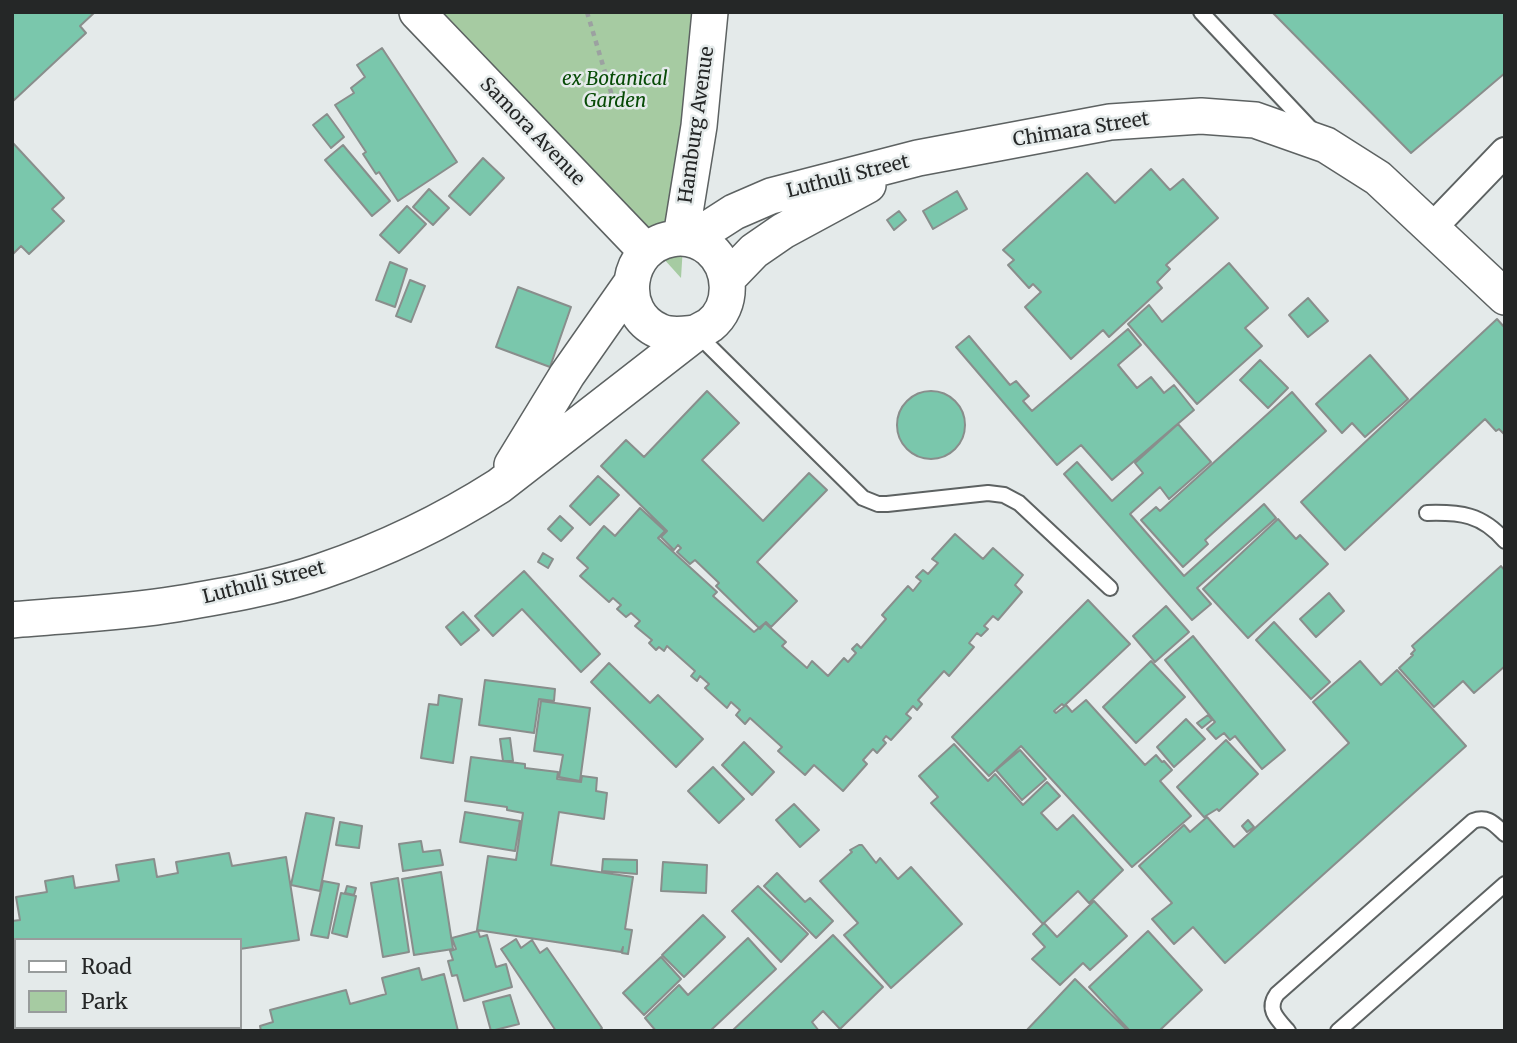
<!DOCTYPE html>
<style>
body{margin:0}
#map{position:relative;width:1517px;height:1043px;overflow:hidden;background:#e4eaea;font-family:Merriweather,serif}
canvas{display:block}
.frame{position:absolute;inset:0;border:14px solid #252727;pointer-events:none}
.legend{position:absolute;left:14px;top:938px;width:228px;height:91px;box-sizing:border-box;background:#e4eaea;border:2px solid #989c9c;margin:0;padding:9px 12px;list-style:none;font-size:21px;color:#252727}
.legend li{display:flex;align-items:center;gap:14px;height:35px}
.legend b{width:35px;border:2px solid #989c9c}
</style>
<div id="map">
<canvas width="1517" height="1043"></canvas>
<div class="frame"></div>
<ul class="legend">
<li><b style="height:9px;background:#fff"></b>Road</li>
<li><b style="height:19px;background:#a6cba2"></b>Park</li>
</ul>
</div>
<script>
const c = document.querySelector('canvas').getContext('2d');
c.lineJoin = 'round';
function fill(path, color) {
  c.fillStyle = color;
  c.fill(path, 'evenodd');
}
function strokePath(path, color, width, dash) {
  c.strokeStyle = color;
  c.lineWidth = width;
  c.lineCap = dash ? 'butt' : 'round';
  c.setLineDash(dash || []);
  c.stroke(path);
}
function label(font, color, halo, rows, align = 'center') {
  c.font = font + ' Merriweather,serif';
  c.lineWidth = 5;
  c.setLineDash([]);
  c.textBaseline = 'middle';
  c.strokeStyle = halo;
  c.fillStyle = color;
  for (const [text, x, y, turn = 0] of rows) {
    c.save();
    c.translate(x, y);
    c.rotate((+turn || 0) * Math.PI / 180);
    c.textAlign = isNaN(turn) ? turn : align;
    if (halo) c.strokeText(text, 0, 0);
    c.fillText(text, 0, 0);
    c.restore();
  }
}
fill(new Path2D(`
 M442 12H698L681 278Z`), '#a6cba2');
const building = new Path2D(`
 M12 12H95L80 26 86 33 12 102Z
 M1272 12H1505V73L1411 153Z
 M382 48 457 162 398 201 379 172 376 174 363 154 366 152 335 105 354 93 351 88 365 77 357 65Z
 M327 114 344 137 331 148 313 125Z
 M12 142 64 198 52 209 64 221 29 254 21 246 12 255Z
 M343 145 390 201 372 216 325 160Z
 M483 158 504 178 470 215 449 196Z
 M1151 169 1170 190 1183 179 1218 218 1166 265 1170 269 1157 282 1162 288 1109 337 1103 330 1071 359 1025 307 1041 292 1033 284 1029 288 1008 265 1014 260 1003 250 1087 173 1115 203Z
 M429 189 449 208 433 225 413 207Z
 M957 191 967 209 933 229 923 211Z
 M407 206 426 224 399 253 380 235Z
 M899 211 906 220 894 230 887 220Z
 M390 262 407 269 395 307 376 300Z
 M1229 263 1268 308 1245 328 1262 346 1197 404 1128 324 1149 305 1162 322Z
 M410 280 425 286 411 322 396 316Z
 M518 287 571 307 550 367 496 347Z
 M1308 298 1328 321 1308 337 1289 315Z
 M1497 319 1505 328V435L1499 429 1496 431 1485 419 1345 550 1301 502Z
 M1128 329 1141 345 1118 365 1137 388 1151 377 1164 393 1174 385 1194 410 1112 480 1081 445 1057 465 956 347 969 336 1010 385 1016 381 1029 396 1023 401 1032 411Z
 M1370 355 1408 399 1365 437 1352 423 1342 433 1316 404Z
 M1260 360 1288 388 1268 408 1240 380Z
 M897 425a34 34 0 1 1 68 0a34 34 0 1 1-68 0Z
 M707 391 739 423 702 460 763 521 809 473 827 490 757 562 797 601 771 627 766 622 760 629 716 586 719 583 695 560 690 564 677 552 681 548 678 545 674 550 661 537 667 531 601 466 626 440 644 457Z
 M1292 392 1326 431 1205 540 1208 544 1183 567 1141 520 1156 507 1160 511Z
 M1178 424 1211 462 1169 499 1160 487 1130 514 1184 576 1264 504 1276 518 1197 588 1211 604 1192 620 1064 474 1077 462 1112 501 1143 473 1135 463Z
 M598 476 619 495 590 525 570 506Z
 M640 508 665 531 658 538 717 592 713 596 754 632 765 623 786 642 782 646 807 668 812 661 828 676 844 658 848 662 856 653 852 649 857 644 861 648 886 619 882 615 908 586 913 591 921 581 916 577 923 570 928 574 938 563 932 559 955 534 983 559 993 548 1023 575 1015 585 1022 592 998 620 993 616 984 626 988 629 981 636 977 633 969 643 974 647 949 676 944 671 918 700 922 704 917 710 913 706 906 714 911 718 891 740 886 736 883 740 886 743 877 753 873 749 863 760 867 764 843 791 814 765 805 775 778 751 782 747 750 718 745 724 736 715 740 710 731 702 727 708 705 688 709 684 700 676 697 681 691 676 695 671 667 646 664 651 659 647 656 650 649 643 652 640 635 626 640 621 631 613 626 617 617 609 621 605 613 598 609 602 580 576 588 568 577 558 604 526 615 536Z
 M560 516 573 528 561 541 548 529Z
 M1278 519 1296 539 1300 535 1328 564 1248 638 1203 589Z
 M543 553 553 559 548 568 538 562Z
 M1501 566 1505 571V666L1474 693 1463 681 1434 707 1399 668 1413 655 1411 654 1415 650 1412 646Z
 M524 571 600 654 581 672 522 609 493 636 475 616Z
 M1329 593 1344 611 1316 637 1300 619Z
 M1088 600 1130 644 1064 706 1062 704 1054 711 1056 713 1066 705 1072 712 1086 700 1145 765 1156 755 1162 762 1164 761 1172 770 1160 781 1191 816 1132 867 1021 746 989 776 952 737Z
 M1166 606 1189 632 1155 662 1133 636Z
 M463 612 479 630 461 645 446 627Z
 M1274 622 1330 682 1311 699 1256 640Z
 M1193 636 1285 750 1262 769 1235 736 1230 740 1224 733 1216 739 1207 729 1215 722 1165 660Z
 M1151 661 1185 697 1136 743 1103 707Z
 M1360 661 1381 685 1397 670 1466 746 1225 963 1193 927 1174 944 1152 919 1172 903 1139 866 1184 825 1190 832 1207 817 1234 847 1349 743 1313 702Z
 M609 663 650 703 658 695 703 739 676 767 591 682Z
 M485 680 555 689 554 701 539 699 534 733 479 725Z
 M439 695 462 699 453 763 421 758 429 704 438 705Z
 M541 701 590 708 580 781 559 777 563 755 534 751Z
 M1208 715 1212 720 1202 728 1197 723Z
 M1186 719 1205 739 1174 767 1157 747Z
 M510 738 513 761H503L500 739Z
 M1226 740 1258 774 1219 811 1217 809 1204 817 1177 787Z
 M744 742 774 772 752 795 722 765Z
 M954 744 988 781 995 774 1023 805 1047 782 1060 796 1041 813 1057 830 1073 815 1123 870 1089 903 1078 891 1043 924 931 803 938 797 919 776Z
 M1020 750 1046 779 1022 800 996 770Z
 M471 757 525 764V768L558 772 557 779 581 782 582 776 597 778 596 791 607 793 604 819 559 812 551 865 633 877 625 929 632 930 628 954 622 953 623 947 621 952 477 930 488 856 516 860 523 813 507 810V807L465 801Z
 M713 767 744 799 719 823 688 791Z
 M794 804 819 830 800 847 776 820Z
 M465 812 520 821 515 851 460 842Z
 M306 813 334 818 320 891 291 885Z
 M1248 820 1254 827 1247 832 1242 826Z
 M340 822 362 826 359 848 336 845Z
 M421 841 423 852 440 850 443 865 403 871 399 844Z
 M859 845H862L876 863 880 858 898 879 911 867 962 924 891 988 844 935 858 923 820 881 852 852 850 850Z
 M229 853 232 866 286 857 299 940 240 949V940H16V974L12 952V921L20 920 16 897 47 892 45 881 73 876 75 888 119 881 116 865 154 859 157 877 178 873 176 862Z
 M603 859 637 860V874L602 871Z
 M663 862 707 865 706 893 661 891Z
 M441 872 453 949 414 955 402 879Z
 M777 873 805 902 810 898 833 921 816 938 764 886Z
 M398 878 409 952 383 957 371 883Z
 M323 881 339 884 328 938 311 935Z
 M347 886 356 888 354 895 345 893Z
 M758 886 808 934 781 962 732 911Z
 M341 893 356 896 347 937 332 933Z
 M1094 901 1127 936 1090 970 1083 963 1060 985 1032 959 1045 947 1033 934 1044 923 1057 937Z
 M703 915 725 937 684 977 662 955Z
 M478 931 480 937 487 935 496 967 506 964 512 987 464 1001 457 975 452 976 448 961 453 960 450 951 456 949 452 938Z
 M1148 931 1202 990 1159 1031H1130L1089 987Z
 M833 935 883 987 840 1029 823 1011 812 1022 819 1031H732Z
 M748 938 776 969 710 1031H656L645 1018 679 985 688 995Z
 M516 939 521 948 532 940 540 953 547 948 602 1028 599 1031H556L501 949Z
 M661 957 681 979 644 1015 623 993Z
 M419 968 422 980 444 974 458 1031H261L260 1026 273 1022 270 1010 346 990 350 1004 386 994 382 978Z
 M1075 979 1128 1031H1026Z
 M510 995 519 1024 491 1031 483 1002Z
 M158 1027H233L212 1031H158Z`);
fill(building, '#7ac7ac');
strokePath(building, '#898e8c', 2);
const service = new Path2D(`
 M1201 12 1311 129
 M696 333 863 498 878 504H887L988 493 1004 495 1019 503 1110 588
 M1427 513C1460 512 1482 514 1505 541
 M1288 1031C1277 1019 1266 1009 1277 994L1473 821C1488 815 1495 825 1505 834
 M1338 1031 1505 884`);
const minor = new Path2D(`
 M1431 229 1505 152`);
const tertiary = new Path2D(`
 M417 12 646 251
 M681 237 699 126 710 12
 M692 239 734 212 771 196 918 158 1110 122 1201 116 1255 120 1326 145 1378 178 1505 297
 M727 279 754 251 783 231 868 185
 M512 465 567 375 630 285
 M12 620C67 615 123 613 176 604 224 596 276 587 322 571 384 550 444 521 499 486L696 333C700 330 706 328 710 325 734 306 732 268 710 249 699 240 686 236 671 239 626 247 616 312 659 331 671 337 684 334 696 333`);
strokePath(service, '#5d6262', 18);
strokePath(minor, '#5d6262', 32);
strokePath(tertiary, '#5d6262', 38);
strokePath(new Path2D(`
 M587 12 613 99`), '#9ca1a1', 4.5, [5, 5]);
strokePath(service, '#fff', 14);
strokePath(minor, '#fff', 28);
strokePath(tertiary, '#fff', 35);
label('italic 19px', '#074b06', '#e4eaea', [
 ["ex Botanical",615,80],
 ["Garden",615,102]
]);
label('19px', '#252727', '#e4eaea', [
 ["Hamburg Avenue",697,125,-82],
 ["Chimara Street",1081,130,-9],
 ["Samora Avenue",532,132,46],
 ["Luthuli Street",848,177,-14],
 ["Luthuli Street",264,583,-14]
]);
</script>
